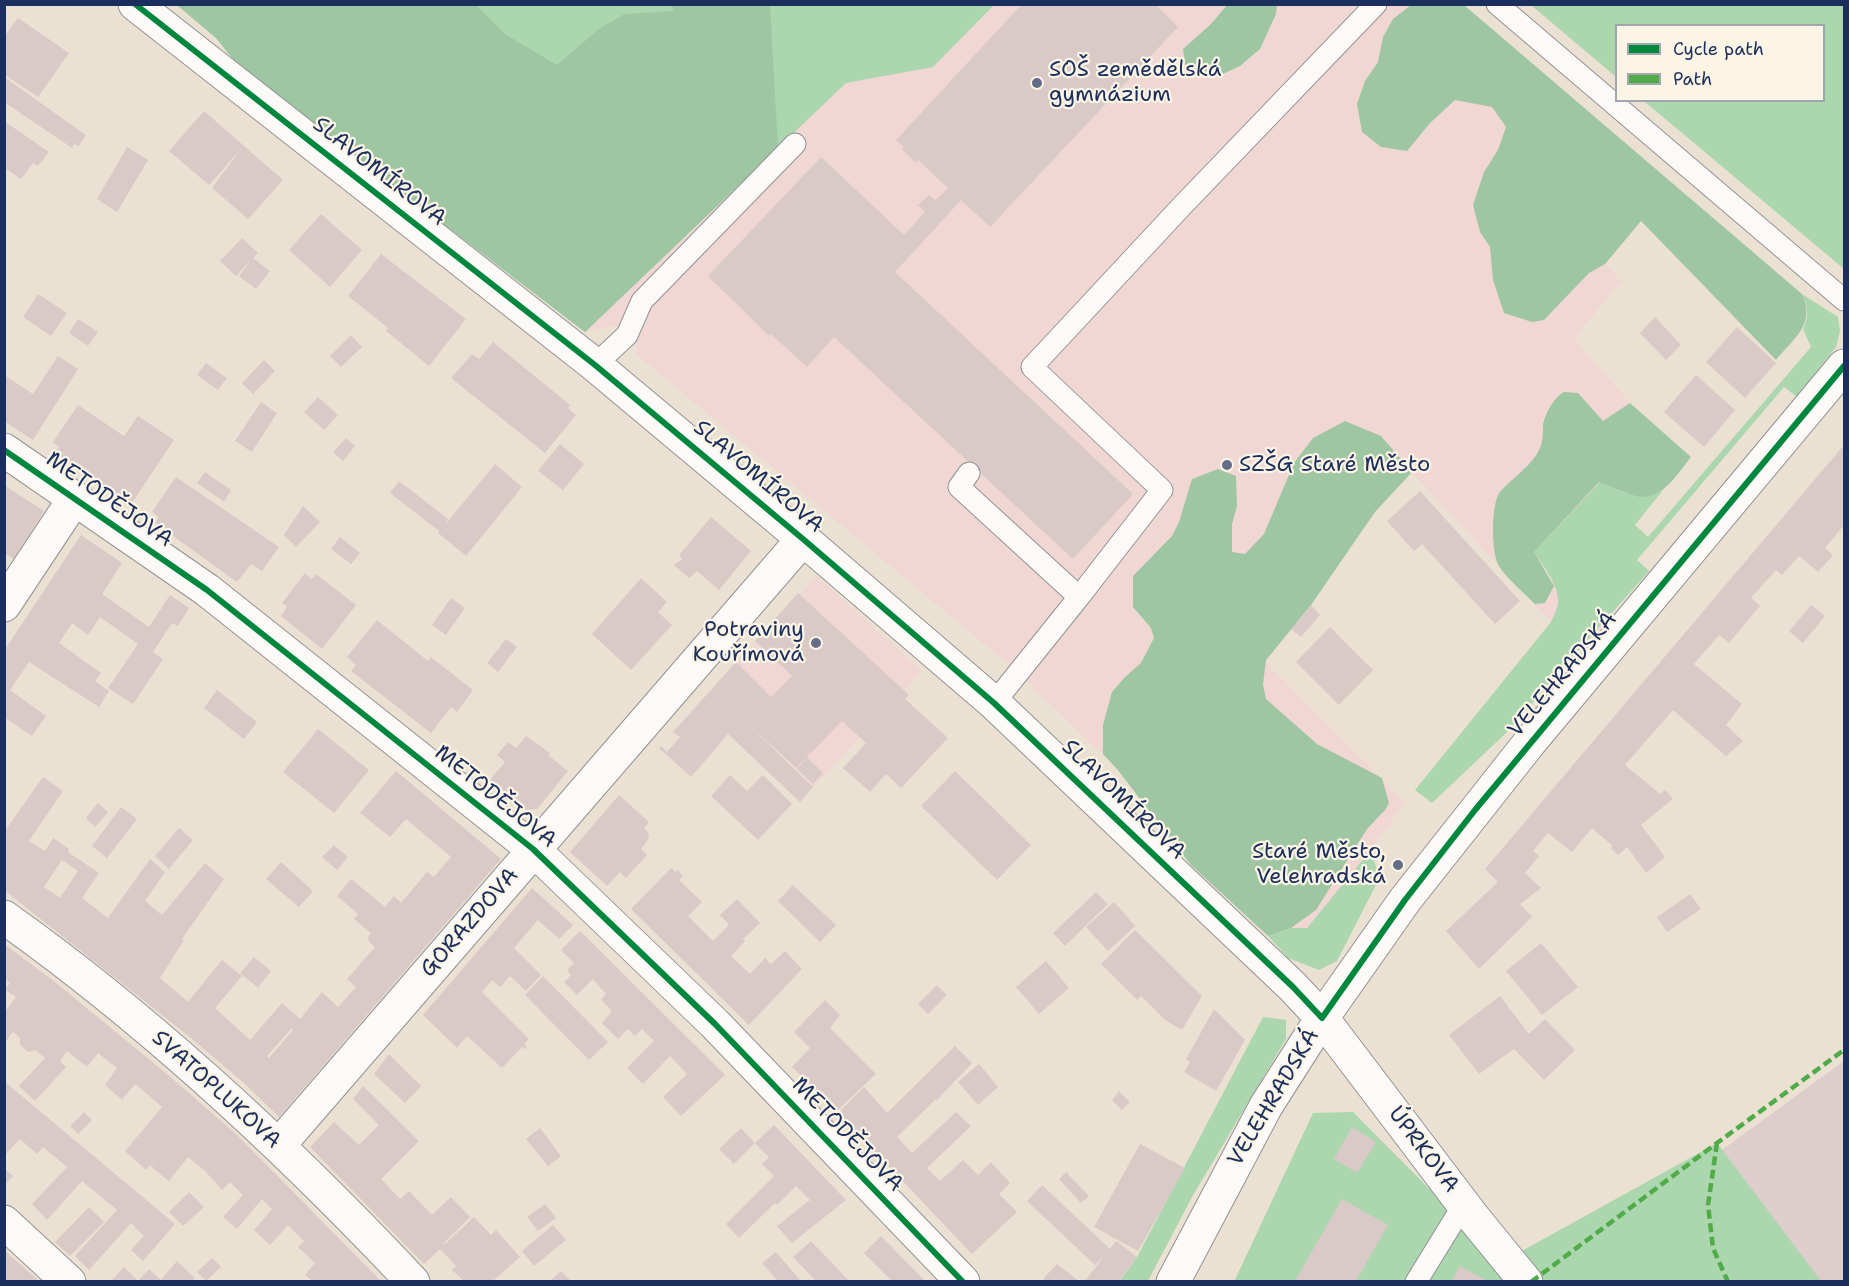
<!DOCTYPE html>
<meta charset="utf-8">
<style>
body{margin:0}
#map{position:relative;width:1849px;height:1286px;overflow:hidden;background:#eae1d2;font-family:"Shantell Sans",sans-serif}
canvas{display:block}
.frame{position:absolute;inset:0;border:6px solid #1b2f5e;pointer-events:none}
.legend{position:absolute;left:1615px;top:24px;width:210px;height:78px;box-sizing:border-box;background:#fcf5e5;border:2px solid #a2a6af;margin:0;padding:8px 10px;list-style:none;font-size:18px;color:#1b2f5e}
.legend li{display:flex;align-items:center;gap:12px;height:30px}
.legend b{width:30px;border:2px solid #a2a6af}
</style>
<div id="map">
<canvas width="1849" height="1286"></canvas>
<div class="frame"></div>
<ul class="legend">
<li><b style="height:8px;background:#00873e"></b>Cycle path</li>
<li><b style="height:8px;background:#52ab49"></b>Path</li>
</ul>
</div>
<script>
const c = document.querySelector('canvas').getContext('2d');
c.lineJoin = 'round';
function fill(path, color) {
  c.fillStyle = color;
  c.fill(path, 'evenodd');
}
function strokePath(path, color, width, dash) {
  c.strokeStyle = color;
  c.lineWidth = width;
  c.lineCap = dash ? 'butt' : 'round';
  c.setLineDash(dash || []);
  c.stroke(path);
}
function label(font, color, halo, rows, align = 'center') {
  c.font = font + ' "Shantell Sans",sans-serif';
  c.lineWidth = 4.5;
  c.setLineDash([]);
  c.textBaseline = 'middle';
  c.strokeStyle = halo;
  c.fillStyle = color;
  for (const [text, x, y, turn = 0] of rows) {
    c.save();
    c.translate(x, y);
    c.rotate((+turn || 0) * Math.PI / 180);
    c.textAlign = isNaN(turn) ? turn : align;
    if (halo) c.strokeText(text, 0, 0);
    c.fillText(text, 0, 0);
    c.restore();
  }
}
fill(new Path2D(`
 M177 5H1464L1803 329 1776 360 1641 221 1606 264 1621 282 1574 338 1630 403 1691 457 1663 490 1634 496 1534 552 1554 586 1558 596V606L1551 622 1412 473 1375 512 1311 605 1266 662 1405 802 1319 921 1307 928H1291L1276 920 1007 663 637 355 636 342 627 335 615 325 585 332 242 70 216 38Z
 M817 576 922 671 813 787 716 684Z`), '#f1d7d3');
fill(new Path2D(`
 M1844 1061V1281H1820L1722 1150Z`), '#ddcdcc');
fill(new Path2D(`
 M177 5H994L933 67 846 83 585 332 242 70 216 38Z
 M1531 5H1844V269L1644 101 1824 100V26H1616V77Z
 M1802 294 1838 317 1840 331 1836 347 1797 397 1784 387 1637 560 1649 571 1505 734 1432 803 1415 790 1551 622C1553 617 1557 610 1558 604 1560 586 1543 566 1534 552L1600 482C1622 491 1640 504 1663 490L1635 525 1648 537 1811 347 1803 329C1809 316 1808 307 1802 294Z
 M1370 851 1380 877 1337 961 1319 970 1288 958 1268 936 1291 928H1307Z
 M1263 1017 1286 1020V1039L1192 1197 1148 1281 1119 1282 1137 1257Z
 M1353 1112 1502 1262 1717 1143 1821 1281 1234 1282 1313 1113Z`), '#abd6ae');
fill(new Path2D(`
 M177 5H476L505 34 557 65 600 28 625 14 674 11 671 5H770L778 148 585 332 242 70 216 38Z
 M1227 5H1277L1276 14 1260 49 1240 66 1216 77 1187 76 1183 49 1211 24Z
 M1411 5H1464L1802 294C1816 324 1794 338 1776 360L1641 221 1605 264 1589 273 1544 320 1532 322 1504 313 1493 280 1490 247 1480 232 1473 205 1484 172 1498 150 1506 127 1492 107 1455 100 1430 123 1407 151 1381 147 1362 132 1357 104 1365 81 1378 62 1383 37 1393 19Z
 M1564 392 1578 393 1603 421 1630 403 1691 457C1677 474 1662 502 1636 496 1623 493 1611 486 1599 482L1534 552 1554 586 1545 603 1535 604C1526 595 1502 574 1498 564 1491 550 1491 503 1500 492 1513 477 1532 466 1540 448 1543 441 1543 433 1543 425 1545 414 1554 397 1564 392Z
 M1345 421 1381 436 1412 472 1375 512 1311 605 1266 660 1263 684 1266 699 1317 744 1382 778 1389 803 1385 810 1367 829 1316 910 1291 928 1268 936 1191 865 1117 769 1103 754V725L1112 692 1125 677 1141 663 1154 638 1151 628 1133 607V576L1172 536 1179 522 1192 479 1218 469 1236 476 1237 506 1232 524V552L1245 554 1264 534 1294 463 1313 438Z`), '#9fc6a2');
fill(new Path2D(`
 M1022 4H1155L1178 27 990 227 961 200 895 272 1133 494 1073 559 834 337 807 367 771 334 769 336 708 276 821 157 904 235 925 212 918 205 929 195 936 200 948 188 918 160 916 163 902 149 904 147 896 140Z
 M18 18 69 53 38 97 4 74V46L6 44 4 37Z
 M4 77 86 135 79 146 74 144 72 148 4 102Z
 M204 111 283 180 248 219 212 188 241 149 209 185 169 151Z
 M4 121 49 152 38 166 33 163 21 179 4 167Z
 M127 147 148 160 117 212 97 199Z
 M321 214 362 250 330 287 289 250Z
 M242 238 258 253 253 258 270 271 256 289 239 276 251 260 236 276 220 261Z
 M381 254 466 319 429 366 386 331 388 328 348 296Z
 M38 294 67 313 51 336 23 317Z
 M1655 317 1681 345 1666 360 1640 333Z
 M78 319 98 332 88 346 69 333Z
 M1737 327 1776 363 1745 398 1706 362Z
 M351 335 362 347 341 367 330 356Z
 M493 342 570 405 568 408 576 415 545 453 451 378 472 354 479 359Z
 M58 356 78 369 33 440 4 421V375L33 394Z
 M264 360 275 371 253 394 242 383Z
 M206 363 227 378 218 390 197 375Z
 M1696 375 1735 410 1704 447 1664 412Z
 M318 397 338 415 324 430 304 412Z
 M261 402 277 413 252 452 235 441Z
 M78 405 124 436 138 416 174 440 130 506 54 454 59 447 53 442Z
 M346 438 355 446 343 461 333 452Z
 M560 444 584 464 563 490 538 471Z
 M1844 445V525L1825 548 1833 555 1818 572 1799 556 1782 575 1776 570 1751 598 1760 606 1729 643 1719 635 1694 664 1742 704 1726 725 1743 741 1726 756 1673 710 1625 765 1660 794 1665 790 1673 799 1641 825 1665 857 1646 873 1627 847 1618 855 1611 848 1613 846 1592 828 1572 852 1548 833 1533 851 1539 856 1525 873 1541 888 1520 904 1532 917 1479 969 1446 931 1498 882 1485 869Z
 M495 464 522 487 466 556 438 533 439 531 390 493 399 481 448 519 444 526Z
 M205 472 231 490 224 502 197 483Z
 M176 477 279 547 262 571 251 564 237 582 155 523 159 517 152 512Z
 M4 485 44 511 14 559 4 553Z
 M1420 491 1520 601 1495 624 1422 544 1414 551 1387 521Z
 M303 506 320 522 296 547 284 535Z
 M711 517 751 551 719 590 697 571 689 578 674 565 682 559 679 555Z
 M81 535 122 563 102 594 149 627 170 595 189 608 178 626 172 623 153 652 163 659 133 704 108 688 138 644 100 617 88 635 72 623 59 643 101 673 95 681 109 691 99 707 29 662 10 690 46 716 32 736 4 717V651Z
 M340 537 360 553 351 564 331 549Z
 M305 573 312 579 316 574 356 605 322 649 281 616 287 607 282 603Z
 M641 578 667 602 658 612 672 625 631 670 592 634Z
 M798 593 909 695 905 699 948 738 901 788 886 774 870 792 843 768 866 743 842 721 796 768 749 725 813 787 800 802 728 734 691 777 659 748 661 746 667 752 680 737 673 732 736 662 771 697 792 676 755 641Z
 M451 598 465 608 446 635 432 625Z
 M1311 605 1320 615 1301 637 1291 629Z
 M1811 605 1825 616 1803 643 1789 631Z
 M377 620 428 661 431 657 473 690 457 712 451 707 431 733 351 671 356 665 347 657Z
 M1330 627 1373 670 1339 705 1296 662Z
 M506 639 517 647 498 672 487 663Z
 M217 690 257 722 244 739 204 708Z
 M318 729 369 770 334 813 283 772Z
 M526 736 550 753 548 755 568 771 537 809 525 810 490 780 505 762 497 755 508 742 516 748Z
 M807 757 823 773 813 784 797 769Z
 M396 771 501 859 279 1117 244 1083 191 1038 4 890V832L43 777 63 791 29 841 45 851 53 838 69 849 68 852 99 873 82 898 108 918 150 859 165 872 145 901 162 915 205 863 224 879 182 939 184 940 160 978 188 1002 222 960 242 976 215 1008 250 1040 282 1003 300 1019 322 992 338 1007 356 987 347 979 375 947 369 942 368 937 371 933 354 919 358 914 337 896 351 879 385 907 394 896 401 903 427 872 434 877 451 857 406 819 390 837 360 813ZM62 860 78 871 60 898 44 887ZM292 1028 293 1030 269 1058 267 1056Z
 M955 771 1031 845 997 880 921 806Z
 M730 775 747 791 763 775 792 804 758 840 711 796Z
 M619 795 649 822 644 829 648 832 649 838 641 849 647 855 626 878 620 872 607 886 570 852Z
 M98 803 108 812 95 827 86 818Z
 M121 807 137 819 107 858 92 846Z
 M179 828 193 840 169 869 155 856Z
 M334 845 348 857 337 870 322 857Z
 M281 862 313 891 299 907 266 879Z
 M671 868 675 872 678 870 683 876 679 880 702 902 688 916 713 941 729 925 720 915 737 899 760 923 743 939 745 941 731 956 750 974 765 958 771 964 785 951 802 969 749 1025 631 909Z
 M793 885 836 925 820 942 778 901Z
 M532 888 573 925 559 939 538 920 514 948 541 975 526 991 510 976 500 987 492 980 482 992 529 1039 524 1044 527 1047 525 1049 522 1047 502 1068 467 1036 457 1048 423 1015Z
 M1096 892 1108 904 1065 946 1053 933Z
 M1690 894 1701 909 1667 932 1657 917Z
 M1114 902 1135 926 1108 951 1086 927Z
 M1135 930 1202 996 1182 1030 1165 1020 1141 996 1137 1000 1101 964Z
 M580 931 725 1075 681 1116 663 1097 687 1074 670 1056 643 1084 627 1068 654 1041 642 1029 635 1036 628 1029 618 1039 602 1023 612 1011 601 1000 606 994 593 979 577 995 564 982 571 975 567 970 574 963 561 950Z
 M1541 943 1578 987 1542 1015 1506 971Z
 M4 944 55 982 16 1029 55 982 167 1074 237 1135 381 1281H313L305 1275 315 1263 298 1247 304 1241 288 1225 270 1245 254 1230 272 1209 262 1199 237 1229 223 1217 243 1195 230 1182 222 1190 205 1171 188 1157 169 1181 150 1166 159 1154 146 1170 125 1151 162 1107 135 1084 122 1100 105 1085 117 1068 98 1053 87 1067 67 1051 60 1061 66 1067 35 1101 19 1086 45 1058 35 1050 28 1052 20 1045V1038L13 1032 6 1041 4 1040V1013L16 997 5 990 10 983 4 978Z
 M254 957 271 971 258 988 240 973Z
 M1046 961 1069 988 1039 1014 1016 987Z
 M543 976 608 1042 589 1060 525 995Z
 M937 985 947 995 928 1014 918 1004Z
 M1500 996 1529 1034 1545 1019 1575 1050 1544 1080 1514 1049 1479 1074 1449 1035Z
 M825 1000 840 1015 830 1028 876 1074 837 1111 792 1067 810 1048 794 1032Z
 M1214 1009 1245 1040 1216 1091 1184 1072 1190 1062 1186 1059Z
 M955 1046 972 1063 936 1101V1099L897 1137 912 1153 956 1112 971 1126 927 1168 940 1181 963 1160 978 1175 991 1162 1010 1183 999 1194 1017 1212 972 1254 838 1113 864 1087 887 1113Z
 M389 1054 421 1086 405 1103 374 1074Z
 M979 1064 998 1087 978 1105 958 1082Z
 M4 1081 175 1224 143 1261 131 1250 144 1236 131 1223 89 1270 75 1256 117 1210 82 1181 47 1220 32 1204 67 1167 43 1147 37 1154 20 1139 4 1156Z
 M363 1086 419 1141 381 1179 400 1199 409 1191 432 1215 451 1197 470 1217 443 1244 444 1245 474 1217 491 1235 496 1230 520 1257 493 1281H464L452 1270 456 1266 440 1249 424 1264 310 1147 334 1122 359 1145 379 1125 353 1099Z
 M1119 1091 1130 1102 1122 1110 1112 1100Z
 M84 1112 92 1120 78 1134 70 1126Z
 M774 1125 846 1200 792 1243 777 1226 810 1200 796 1186 777 1205 775 1203 739 1238 726 1224 774 1176 762 1164 769 1157 755 1143Z
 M1352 1127 1376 1142 1357 1173 1334 1159Z
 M540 1128 561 1156 548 1166 526 1139Z
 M741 1128 755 1143 734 1164 719 1149Z
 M1140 1144 1185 1168 1138 1251 1094 1227Z
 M5 1169 13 1176 4 1186V1170Z
 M1066 1172 1089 1196 1081 1203 1059 1179Z
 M1042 1185 1110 1249 1116 1241 1137 1257 1119 1281H1085L1104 1256 1095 1265 1027 1201Z
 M189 1192 204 1207 183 1226 169 1212Z
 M1342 1199 1388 1225 1356 1281H1295Z
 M545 1204 556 1218 538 1231 527 1217Z
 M89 1207 104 1222 70 1256 55 1242Z
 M553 1225 566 1240 534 1266 522 1251Z
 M881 1236 925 1281H892L864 1253Z
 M811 1241 849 1281H816L793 1257Z
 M4 1250 39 1281H4Z
 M776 1252 801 1281H778L762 1263Z
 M212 1258 221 1267 206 1281 197 1272Z
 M177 1261 195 1278 192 1281H111L124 1267 138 1281 149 1269 161 1280Z
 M1057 1264 1079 1281H1047L1043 1279Z
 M1460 1266 1487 1281H1452Z
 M561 1271 571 1281H550Z`), '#d9cac8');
const service = new Path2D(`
 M1497 4 1844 300
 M595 365 627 335 642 301 795 144
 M969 473 959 487 1079 597 994 703
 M1079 597 1162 490 1032 367 1181 207 1376 4
 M1416 1282 1464 1204`);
const minor = new Path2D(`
 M135 4 595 365 803 539 994 703 1293 987 1322 1018 1473 1217 1526 1282
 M4 450 207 590 533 849 715 1024 963 1282
 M4 605 75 498
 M4 917C153 1023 288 1149 413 1282
 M279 1145 803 539
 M4 1222 69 1282`);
const tertiary = new Path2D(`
 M1173 1282 1266 1106 1322 1018 1405 900 1530 742 1844 366`);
strokePath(service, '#939292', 23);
strokePath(minor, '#939292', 35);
strokePath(tertiary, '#939292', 35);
strokePath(service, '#fcfaf8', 21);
strokePath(minor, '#fcfaf8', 33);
strokePath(tertiary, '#fcfaf8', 33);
strokePath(new Path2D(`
 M1717 1143 1708 1205 1713 1248 1728 1282
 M1531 1282 1717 1143 1844 1050`), '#52ab49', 4.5, [9, 4.5]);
strokePath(new Path2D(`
 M135 4 595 365 803 539 994 703 1293 987 1322 1018 1405 900 1475 810 1844 366
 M4 450 207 590 533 849 715 1024 963 1282`), '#00873e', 6);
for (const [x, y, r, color] of [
 [1037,83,6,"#636d87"],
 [1227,465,6,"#636d87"],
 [816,643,6,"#636d87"],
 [1398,865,6,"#636d87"]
]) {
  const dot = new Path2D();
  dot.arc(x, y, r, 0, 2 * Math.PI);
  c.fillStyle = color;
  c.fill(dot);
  strokePath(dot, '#fcf5e5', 2);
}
label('22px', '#1b2f5e', '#fcf5e5', [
 ["SOŠ zemědělská",1049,70],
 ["gymnázium",1049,95],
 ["SZŠG Staré Město",1239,465],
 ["Potraviny",804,630,"right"],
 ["Kouřímová",804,655,"right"],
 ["Staré Město,",1386,852,"right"],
 ["Velehradská",1386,877,"right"]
], 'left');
label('22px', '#1b2f5e', '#fcf5e5', [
 ["SLAVOMÍROVA",379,172,38],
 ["SLAVOMÍROVA",758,477,40],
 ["METODĚJOVA",109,500,35],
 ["VELEHRADSKÁ",1563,675,-50],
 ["METODĚJOVA",495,797,39],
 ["SLAVOMÍROVA",1123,800,44],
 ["GORAZDOVA",470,923,-49],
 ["SVATOPLUKOVA",216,1090,42],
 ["VELEHRADSKÁ",1274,1098,-59],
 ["METODĚJOVA",847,1135,46],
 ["ÚPRKOVA",1423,1150,53]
]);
</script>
